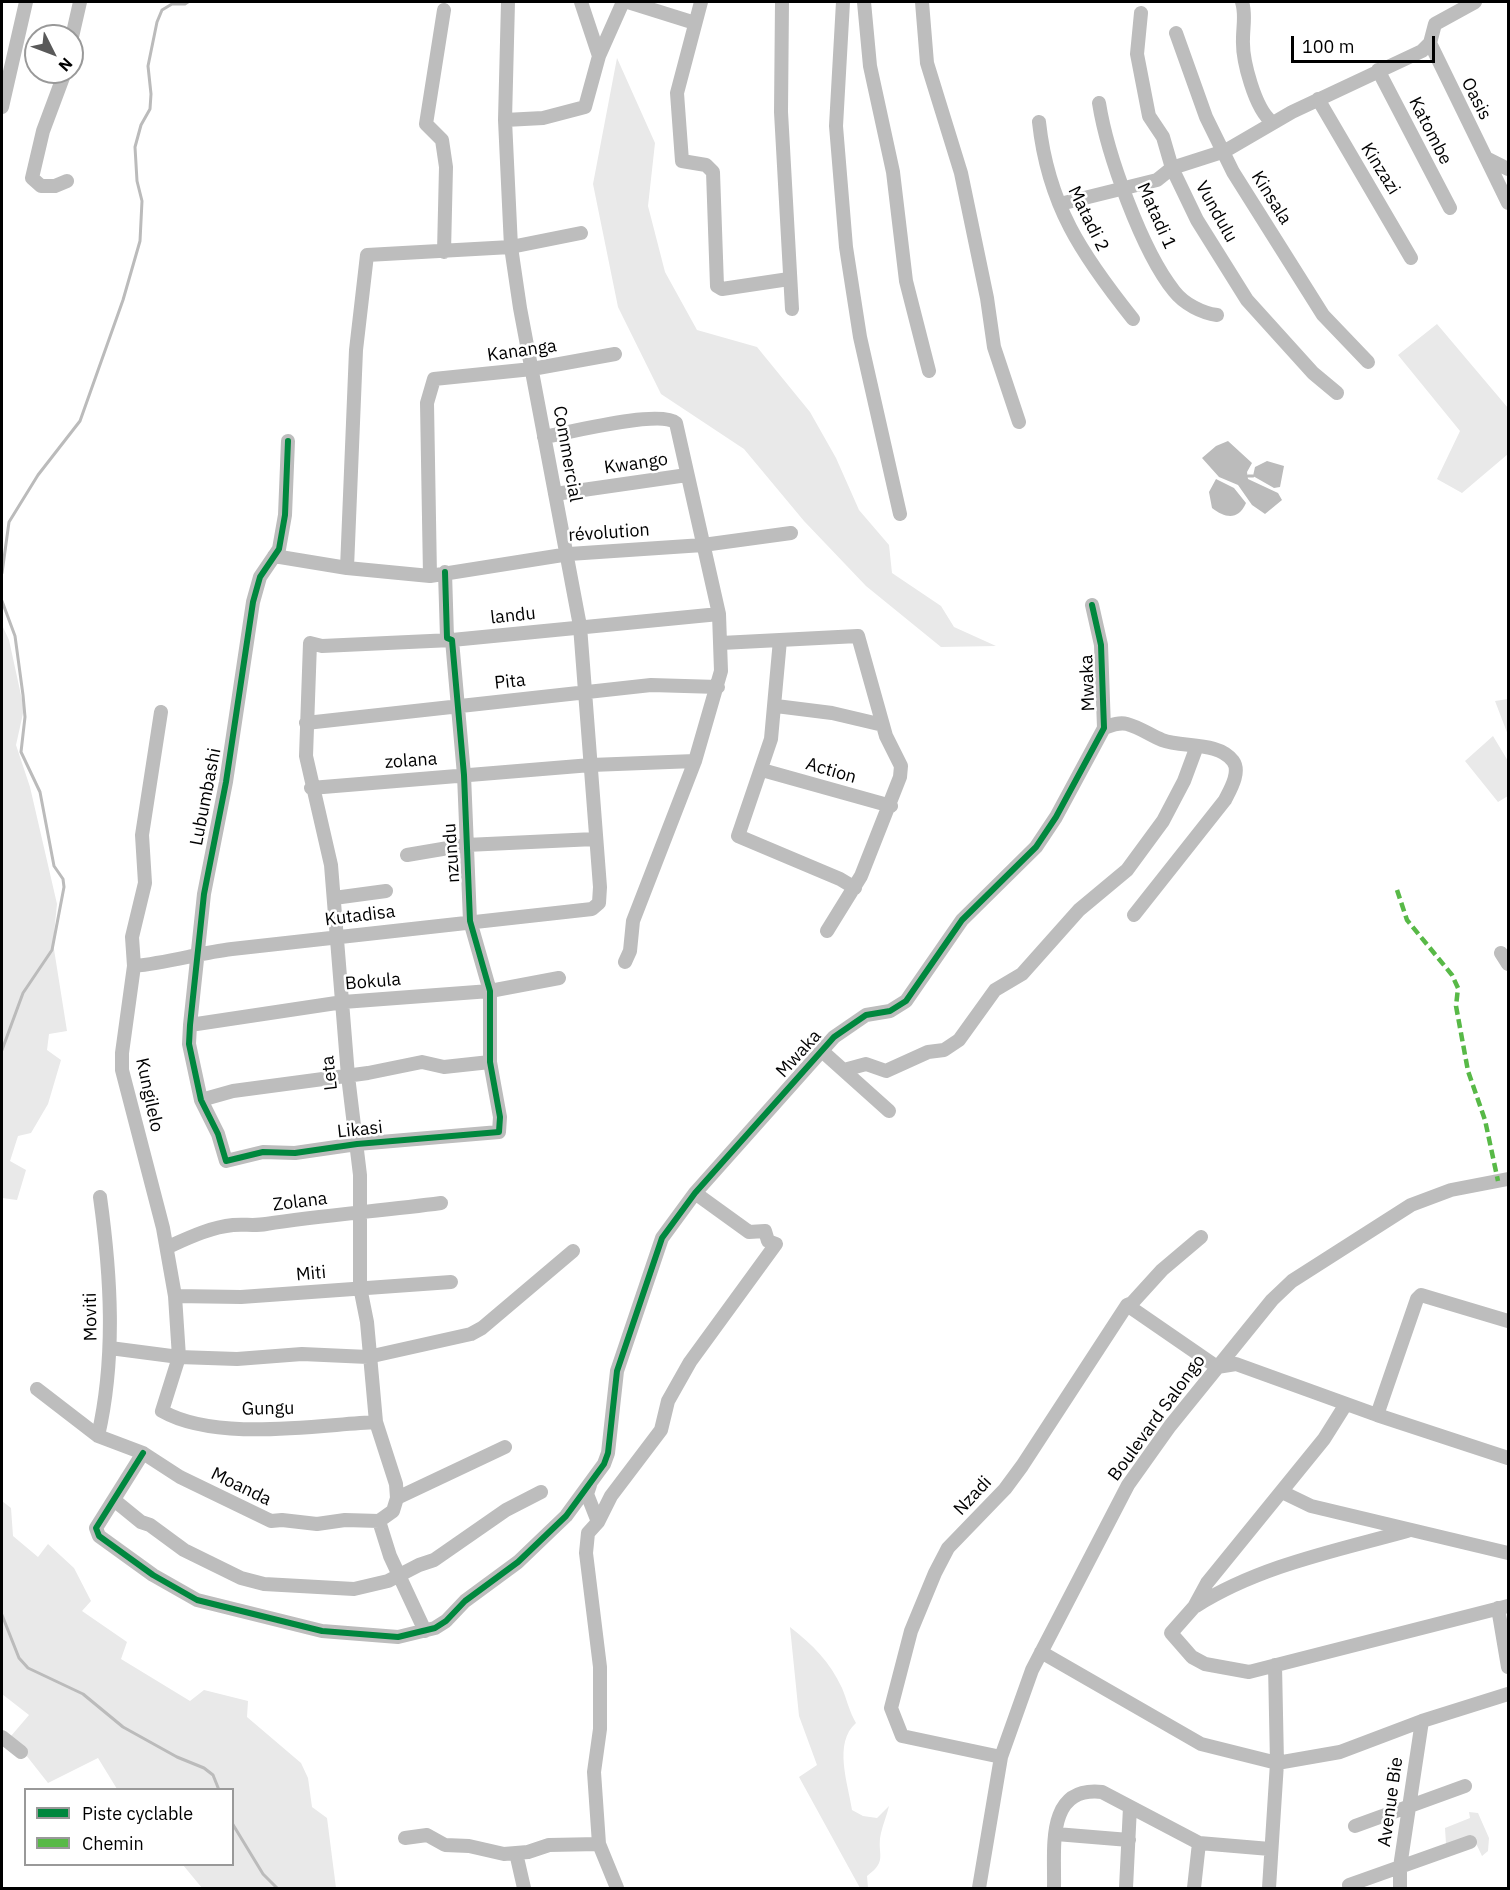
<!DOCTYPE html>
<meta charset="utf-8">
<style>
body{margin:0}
#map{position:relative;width:1510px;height:1890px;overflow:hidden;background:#fff;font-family:"IBM Plex Sans",sans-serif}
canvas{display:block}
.frame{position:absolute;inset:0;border:3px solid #000;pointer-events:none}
.legend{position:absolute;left:24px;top:1788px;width:210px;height:78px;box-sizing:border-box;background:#fff;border:2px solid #999;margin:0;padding:8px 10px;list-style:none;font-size:18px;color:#000}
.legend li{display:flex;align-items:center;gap:12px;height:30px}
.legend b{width:30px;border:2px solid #999}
.north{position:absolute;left:24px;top:24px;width:60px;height:60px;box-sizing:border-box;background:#fff;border:2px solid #999;border-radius:50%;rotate:132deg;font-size:16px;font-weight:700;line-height:24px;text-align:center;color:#000}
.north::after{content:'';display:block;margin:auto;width:21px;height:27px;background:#595959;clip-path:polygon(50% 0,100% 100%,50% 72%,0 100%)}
.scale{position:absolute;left:1291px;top:36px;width:144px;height:27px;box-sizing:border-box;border:3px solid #000;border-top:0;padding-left:8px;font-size:18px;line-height:21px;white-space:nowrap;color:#000;-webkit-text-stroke:4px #fff;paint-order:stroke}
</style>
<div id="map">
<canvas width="1510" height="1890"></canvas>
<div class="frame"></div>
<ul class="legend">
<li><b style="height:8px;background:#00873e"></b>Piste cyclable</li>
<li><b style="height:8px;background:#58b947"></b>Chemin</li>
</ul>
<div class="north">N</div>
<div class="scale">100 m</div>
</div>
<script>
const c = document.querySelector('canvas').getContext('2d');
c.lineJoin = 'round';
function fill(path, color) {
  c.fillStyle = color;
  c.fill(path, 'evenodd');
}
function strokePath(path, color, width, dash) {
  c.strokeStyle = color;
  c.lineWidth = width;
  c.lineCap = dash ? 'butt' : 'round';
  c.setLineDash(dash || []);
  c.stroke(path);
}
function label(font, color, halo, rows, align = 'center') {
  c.font = font + ' "IBM Plex Sans",sans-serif';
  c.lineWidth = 5;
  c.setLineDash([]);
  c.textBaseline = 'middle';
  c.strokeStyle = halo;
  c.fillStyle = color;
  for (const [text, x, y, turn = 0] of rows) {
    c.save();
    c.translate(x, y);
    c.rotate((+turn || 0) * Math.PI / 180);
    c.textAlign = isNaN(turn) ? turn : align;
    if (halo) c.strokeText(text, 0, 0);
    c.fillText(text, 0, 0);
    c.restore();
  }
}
fill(new Path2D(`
 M617 58 655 143 648 206 665 272 697 330 757 347 810 412 836 458 859 510 889 545 892 573 941 606 954 627 996 646 941 647 866 586 804 521 744 449 661 394 618 307 593 184Z
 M1437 324 1508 408V454L1462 493 1437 479 1460 431 1398 355Z
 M2 625 9 640 24 709 16 745 30 787 57 904 53 943 67 1031 49 1034 47 1050 61 1060 48 1104 31 1133 18 1136 10 1161 26 1170 17 1200 2 1198Z
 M1508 699V735L1495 701Z
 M1493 736 1508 761V796L1498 802 1465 761Z
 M2 1501 11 1508 13 1536 38 1557 48 1544 74 1568 91 1601 82 1611 127 1642 121 1659 190 1701 204 1690 248 1701 247 1717 301 1763 308 1778 312 1807 327 1818 336 1888H202L183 1865 232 1864V1790L117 1789 98 1758 48 1783 11 1736 29 1715 2 1694Z
 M790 1627C813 1645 830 1662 842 1688 847 1700 849 1711 856 1723 833 1743 848 1783 852 1810L863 1816 877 1818 889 1806C887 1815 883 1824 881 1833 876 1854 889 1860 867 1876L868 1888H860L799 1777 817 1765 799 1716Z
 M1469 1812 1478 1813 1489 1838 1488 1851 1482 1856 1472 1835 1446 1844 1445 1828 1470 1818Z`), '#e9e9e9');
fill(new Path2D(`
 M1228 441 1252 463 1247 472 1248 479 1278 493 1282 500 1265 514 1252 505 1238 485 1219 477 1202 458 1216 446Z
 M1267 461 1284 466 1280 487 1274 488 1253 476 1255 467Z
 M1216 479 1234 488 1246 503C1238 521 1225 518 1212 508L1209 492Z`), '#bbb');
strokePath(new Path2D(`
 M1248 476H1253
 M2 573 9 522 38 475 80 421 123 300 140 241 142 201 137 181 135 147 141 125 150 109 151 94 148 66 157 22 162 10 172 4H185L188 2
 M2 601 15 636 23 695 25 717 21 752 40 792 54 866 63 879 64 887 52 950 23 993 2 1050
 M2 1615 19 1658 28 1668 83 1694 123 1727 177 1757 204 1768 213 1775 219 1790
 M232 1823 263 1874 277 1888`), '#bbb', 3);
strokePath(new Path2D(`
 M581 2 599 56
 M628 2 695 23
 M701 2 677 93 682 161 706 165 713 172 717 286 722 289 789 279
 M782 2 781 112 792 309
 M843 2 836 126 846 247 860 337 900 514
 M864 2 870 66 893 172 906 281 929 371
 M922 2 927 63 961 173 987 298 994 347 1019 422
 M1242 2C1246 14 1243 26 1243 39 1242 60 1255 109 1272 122
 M1141 13 1137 54 1149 116 1163 137 1172 168 1197 220 1247 300 1313 373 1337 393
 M1176 33 1206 117 1233 172 1323 315 1368 362
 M72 37 80 2
 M1430 43 1508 203
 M1378 70 1450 208
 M65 72 43 131 32 178 41 186H55L67 181
 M1318 99 1411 258
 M1099 103C1107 154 1142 251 1174 291 1184 304 1202 313 1217 315
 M2 107 26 2
 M505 120 543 118 585 107 599 56 623 2
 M1039 122C1048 205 1082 255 1133 319
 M1486 158 1508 169
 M1060 204 1157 180 1172 168 1225 151 1292 112 1422 51 1430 43 1435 24 1475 2
 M444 252 446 167 442 140 426 124 444 10
 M544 437C568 433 660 409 676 423L719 614 721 671 695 761 633 921 630 951 625 962
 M288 441 285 515 279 549 260 577 253 602 226 782 204 894 190 1025 189 1044 201 1100 218 1134 226 1161 263 1152 295 1153 357 1144 499 1132 500 1117 490 1062V991L470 921 464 775 452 640 447 638 445 572
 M555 494 687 475
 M274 556 347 568 430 576 569 554 703 545 791 533
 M347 568 356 350 367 255 511 247 581 233
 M430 576 427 403 434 379 532 369 615 354
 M780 640 771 739 738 836 840 879 855 888
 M721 643 858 636 886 736 901 766 900 777 861 876 827 931
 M776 706 832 713 883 725
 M161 712 142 835 145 883 132 937 134 966 122 1053V1070L163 1228 175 1296 179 1357 162 1411C216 1442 315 1425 376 1422
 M306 723 651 685 718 687
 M1104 728C1112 725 1119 722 1127 724 1139 727 1150 735 1162 740 1182 748 1218 741 1233 761 1241 772 1230 790 1225 800L1134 915
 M762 770 891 806
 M311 788 591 765 695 761
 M407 855 466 845 595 839
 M334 898 386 891
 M1501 953 1508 964
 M134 966C168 963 199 953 232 949L592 909 599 903 600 887 580 626 520 308 511 247 505 120 508 2
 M190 1025 343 1002 490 991 559 978
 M822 1051 889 1111
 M844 1070 866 1064 886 1071 928 1052 944 1050 959 1040 995 990 1022 974 1079 910 1127 870 1163 821 1184 781 1197 746
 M201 1100 233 1091 368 1073 422 1062 444 1067 490 1062
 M168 1247C188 1238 211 1227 233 1225 244 1224 255 1226 266 1224 323 1215 382 1211 441 1203
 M175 1296 241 1297 451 1282
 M1127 1305 1132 1303 1162 1270 1201 1237
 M110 1348 179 1357 237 1359 302 1354 368 1357 471 1334 482 1328 573 1251
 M37 1389 98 1436 143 1453 180 1477 271 1521 282 1520 317 1524 345 1520 379 1521 393 1511 397 1498 505 1447
 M1346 1404 1324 1439 1207 1583 1194 1607 1171 1633 1192 1657 1205 1664 1249 1672 1508 1606
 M1377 1415 1417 1299 1421 1295 1508 1321
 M98 1436C116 1357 111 1276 100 1197
 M143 1453 96 1528 99 1536 153 1575 197 1600 322 1631 398 1637 435 1628 446 1621 465 1601 518 1562 566 1516 604 1464 608 1453 617 1371 662 1238 695 1193 834 1037 866 1015 890 1011 906 1001 962 920 1036 847 1056 817 1104 728 1101 645 1092 605
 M590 1485 587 1494 598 1522
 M1282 1492 1311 1506 1508 1553
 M397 1498 396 1484 376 1422 367 1322 360 1287V1175L348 1076 331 865 306 756 310 643 322 646 452 640 719 614
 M114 1500 141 1522 150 1525 184 1550 241 1578 264 1584 354 1589 388 1581 419 1565 434 1560 506 1510 541 1492
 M379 1521 390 1556 425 1631
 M1196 1606C1259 1566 1335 1551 1407 1531
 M1498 1608 1508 1667
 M1041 1652 1201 1744 1277 1763 1340 1752 1422 1721 1508 1694
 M2 1737 21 1752
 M1001 1757 902 1736 891 1708 911 1631 935 1573 948 1548 1005 1489 1022 1466 1127 1305 1217 1367 1236 1364 1377 1415 1508 1458
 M1355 1826 1465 1786
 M1056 1834 1129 1840
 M405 1838 427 1835 445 1845 469 1846 504 1854 528 1852 549 1845 599 1844
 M516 1853 524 1888
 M1349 1885 1470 1842
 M617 1888 599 1844 594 1772 600 1729V1667L586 1553 588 1533 598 1522 611 1496 661 1430 668 1401 690 1362 776 1244 768 1241 765 1231 749 1232 695 1193
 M979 1888 1001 1757 1032 1670 1128 1485 1170 1426 1272 1300 1292 1281 1411 1205 1451 1190 1508 1179
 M1054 1888C1055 1849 1045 1786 1102 1792L1199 1843 1270 1849
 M1126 1888 1130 1807
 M1194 1888 1199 1843
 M1269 1888 1277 1763 1275 1665
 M1400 1888V1867L1422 1721`), '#bdbdbd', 14);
strokePath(new Path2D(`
 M1397 890 1407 920 1452 975 1458 988 1456 1006 1468 1071 1485 1120 1498 1181`), '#58b947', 4.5, [9, 4.5]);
strokePath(new Path2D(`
 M288 441 285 515 279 549 260 577 253 602 226 782 204 894 190 1025 189 1044 201 1100 218 1134 226 1161 263 1152 295 1153 357 1144 499 1132 500 1117 490 1062V991L470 921 464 775 452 640 447 638 445 572
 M143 1453 96 1528 99 1536 153 1575 197 1600 322 1631 398 1637 435 1628 446 1621 465 1601 518 1562 566 1516 604 1464 608 1453 617 1371 662 1238 695 1193 834 1037 866 1015 890 1011 906 1001 962 920 1036 847 1056 817 1104 728 1101 645 1092 605`), '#00873e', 6);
label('18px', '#000', '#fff', [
 ["Oasis",1476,99,63],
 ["Katombe",1430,131,63],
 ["Kinzazi",1380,169,58],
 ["Kinsala",1271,198,58],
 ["Vundulu",1216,212,61],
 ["Matadi 1",1156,216,66],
 ["Matadi 2",1088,219,64],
 ["Kananga",522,351,-8],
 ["Commercial",567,454,80],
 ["Kwango",636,464,-8],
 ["révolution",609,533,-4],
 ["landu",513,616,-6],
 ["Pita",510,682,-6],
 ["Mwaka",1088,683,-92],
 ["zolana",411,761,-4],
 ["Action",831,771,16],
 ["Lubumbashi",206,797,-79],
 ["nzundu",452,853,-94],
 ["Kutadisa",360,916,-7],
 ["Bokula",373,982,-5],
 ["Mwaka",799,1054,-48],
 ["Leta",330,1073,-96],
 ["Kungilelo",149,1095,78],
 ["Likasi",360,1130,-6],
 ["Zolana",300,1202,-7],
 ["Miti",311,1274,-5],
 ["Moviti",91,1317,-91],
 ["Gungu",268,1409,-1],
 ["Boulevard Salongo",1157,1418,-54],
 ["Moanda",241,1487,26],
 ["Nzadi",973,1496,-47],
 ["Avenue Bie",1391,1802,-82]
]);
</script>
